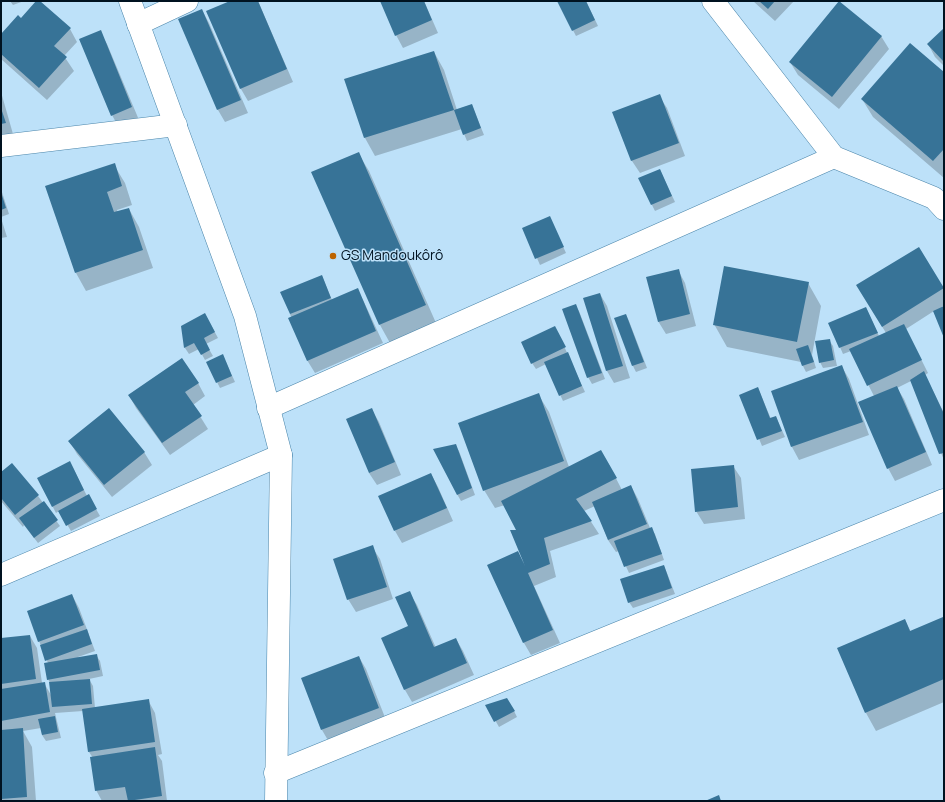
<!DOCTYPE html>
<meta charset="utf-8">
<style>
body{margin:0}
#map{position:relative;width:945px;height:802px;overflow:hidden;background:#bde1f9;font-family:Manrope,sans-serif}
canvas{display:block}
.frame{position:absolute;inset:0;border:2px solid #001220;pointer-events:none}
</style>
<div id="map">
<canvas width="945" height="802"></canvas>
<div class="frame"></div>
</div>
<script>
const c = document.querySelector('canvas').getContext('2d');
c.lineJoin = 'round';
function fill(path, color) {
  c.fillStyle = color;
  c.fill(path, 'evenodd');
}
function strokePath(path, color, width, dash) {
  c.strokeStyle = color;
  c.lineWidth = width;
  c.lineCap = dash ? 'butt' : 'round';
  c.setLineDash(dash || []);
  c.stroke(path);
}
function label(font, color, halo, rows, align = 'center') {
  c.font = font + ' Manrope,sans-serif';
  c.lineWidth = 3;
  c.setLineDash([]);
  c.textBaseline = 'middle';
  c.strokeStyle = halo;
  c.fillStyle = color;
  for (const [text, x, y, turn = 0] of rows) {
    c.save();
    c.translate(x, y);
    c.rotate((+turn || 0) * Math.PI / 180);
    c.textAlign = isNaN(turn) ? turn : align;
    if (halo) c.strokeText(text, 0, 0);
    c.fillText(text, 0, 0);
    c.restore();
  }
}
fill(new Path2D(`
 M10 1H24L13 5Z
 M38 1 70 29 77 42 64 56 74 71 47 100 1 59V36L21 19Z
 M233 1H258L293 82 248 101 241 89 207 12Z
 M381 1H424L438 33 403 48 396 35Z
 M558 1H586L598 26 576 36Z
 M753 1H794L775 21Z
 M202 10 209 23 248 113 225 122 218 110 180 20Z
 M944 29V66L935 57 928 44Z
 M100 32 107 44 139 120 119 128 112 115Z
 M881 36 889 49 839 109 798 75 790 62Z
 M434 52 444 70 457 110 472 105 484 135 467 141 462 129 375 156 365 138 346 80Z
 M944 74V178L873 117 862 99Z
 M1 92 15 141 1 145Z
 M659 96 667 108 685 156 640 173 632 161 614 113Z
 M358 153 369 171 436 323 390 343 380 325 313 173Z
 M114 165 125 183 132 205 117 210 118 212 129 209 139 227 153 268 86 291 76 273Z
 M660 170 675 202 655 211 652 205Z
 M1 189 9 214 1 217Z
 M1 218 7 237 1 238Z
 M550 218 566 253 540 265 524 228Z
 M918 248 944 289V305L942 307H944V336L934 311 906 329 928 373 925 375 944 413V460L911 381 897 388 904 399 932 465 895 481 888 468 874 396 851 351 843 354 830 324 866 308 879 336 886 333 865 298Z
 M678 270 685 283 696 326 666 334 658 321Z
 M322 276 332 300 357 289 364 302 383 343 315 373 307 360 290 314Z
 M808 283 821 306 812 355 816 368 806 372 801 362 727 347 714 324Z
 M600 294 607 306 630 378 614 383 607 371 584 298Z
 M575 305 579 311 605 379 592 384 588 377Z
 M205 314 218 338 206 344 213 356 205 360 199 349 189 354 185 348 182 327Z
 M626 315 629 321 647 368 636 372 633 366 615 319Z
 M558 333 585 392 563 401 546 364 536 369 532 363Z
 M829 340 833 346 837 366 823 368 820 362Z
 M226 362 235 382 220 388 217 382Z
 M842 367 849 379 869 435 799 460 792 447 772 392Z
 M198 383 205 396 193 405 208 429 170 455 136 408 129 395Z
 M758 388 771 419 776 417 785 437 762 446 741 395Z
 M538 394 549 412 569 467 608 463 622 490 631 486 638 499 650 528 655 534 664 560 629 573 619 551 616 552 608 540 595 506 584 511 599 534 550 551 556 577 534 586 560 643 531 655 524 643 489 565 525 563 517 531 505 505 495 508 484 490Z
 M372 410 379 422 401 475 377 485 369 473Z
 M70 442 144 452 152 465 112 497 77 454Z
 M455 445 459 451 475 495 461 501 457 494Z
 M733 466 741 478 745 519 704 524 696 511Z
 M73 468 87 496 88 495 100 516 71 531 59 511 56 513 38 478Z
 M1 473 38 496 60 526 38 543 24 525 23 527 1 501Z
 M431 474 438 487 453 521 402 543 395 531Z
 M372 547 380 559 393 599 356 612 348 599Z
 M664 566 667 573 675 594 633 608 629 602Z
 M409 592 417 605 436 648 456 639 463 651 474 675 412 702 405 690 410 626Z
 M72 595 79 608 95 651 78 657 79 658 96 655 100 661 103 676 89 679 93 686 95 708 148 700 155 713 162 754 158 755 162 761 167 801H129L128 800 102 801 96 790 93 758 89 752 83 711 55 713 61 738 46 741 42 735 41 728 23 731 32 747 36 801H1V639L30 636 37 648 42 683H44L51 695 50 683 48 679V663L39 641Z
 M905 620 911 632 944 621V702L876 731 866 713Z
 M359 657 366 669 386 720 329 742 322 730Z
 M487 706 514 711 517 717 499 727Z`), '#0003');
fill(new Path2D(`
 M36 1H40L71 28 54 46 67 57 39 88 1 54V34L18 15 21 18Z
 M230 1H258L287 69 240 89 206 11Z
 M380 1H424L432 20 395 36Z
 M557 1H586L595 20 572 31Z
 M759 1H775L768 9Z
 M839 1 882 36 832 97 789 62Z
 M202 9 241 100 217 110 178 19Z
 M944 28V62L927 44Z
 M101 30 132 107 111 116 79 39Z
 M910 43 944 72V149L933 161 861 99Z
 M434 51 454 110 364 138 344 79Z
 M660 94 679 143 631 161 612 112Z
 M472 104 481 128 463 135 454 110Z
 M1 108 6 123 1 124Z
 M359 152 426 305 379 325 311 172Z
 M115 163 122 186 107 192 114 212 129 208 143 250 75 273 45 186Z
 M660 169 672 196 651 205 638 178Z
 M1 192 6 208 1 210Z
 M550 216 564 247 535 259 522 228Z
 M919 247 944 288 882 327 856 285Z
 M724 266 809 282 797 342 713 325Z
 M679 269 690 314 658 322 646 277Z
 M322 275 331 298 290 314 280 292Z
 M358 288 376 331 307 361 288 318Z
 M600 293 623 366 606 371 583 298Z
 M576 304 602 373 587 378 562 309Z
 M944 306V338L933 311Z
 M866 307 878 333 839 348 828 323Z
 M205 313 215 332 204 338 210 350 201 355 194 343 184 348 181 326Z
 M626 314 644 362 632 366 614 318Z
 M904 324 922 360 867 386 849 349Z
 M555 326 566 347 531 364 521 342Z
 M830 339 834 360 819 363 815 341Z
 M808 345 814 362 802 366 796 349Z
 M568 352 582 386 559 396 544 362Z
 M223 354 232 376 216 383 206 362Z
 M182 358 199 383 185 392 202 416 162 443 128 395Z
 M842 365 863 422 791 447 771 391Z
 M924 371 944 414V453L939 454 910 380Z
 M897 386 926 452 887 469 858 402Z
 M758 387 770 418 776 416 782 431 757 440 739 395Z
 M539 393 564 461 483 491 458 423Z
 M109 408 145 452 104 485 68 441Z
 M372 408 395 462 369 473 346 419Z
 M456 444 472 488 457 495 433 449Z
 M601 450 617 478 576 499 592 521 544 538 550 564 528 573 553 630 523 643 487 565 518 551 525 566 510 530H516L501 501Z
 M70 461 84 490 52 507 37 478Z
 M12 463 39 495 15 515 1 498V472Z
 M734 465 738 507 695 512 691 469Z
 M431 473 447 508 394 531 378 496Z
 M631 485 647 524 608 540 592 502Z
 M89 494 97 509 66 526 58 511Z
 M44 501 58 520 34 538 19 518Z
 M652 527 662 554 624 567 614 541Z
 M373 545 387 587 347 600 333 559Z
 M664 565 672 588 628 603 620 579Z
 M410 591 434 647 456 638 467 663 404 690 381 638 408 626 395 597Z
 M72 594 84 625 38 642 27 611Z
 M943 617 944 620V679L865 713 837 648 905 619 910 631Z
 M87 629 92 644 45 661 40 645Z
 M30 635 36 679 1 684V638Z
 M97 654 100 670 47 680 44 663Z
 M359 656 379 708 321 730 301 678Z
 M90 679 92 704 52 707 49 682Z
 M45 682 50 712 1 721V689Z
 M507 698 515 711 494 722 485 705Z
 M149 699 155 742 88 752 82 709Z
 M55 716 58 732 42 735 38 719Z
 M23 728 27 797 1 799V730Z
 M155 747 162 796 128 801 125 787 95 791 90 757Z
 M719 795 721 801H705Z`), '#377397');
const street = new Path2D(`
 M713 1 834 157 934 198 944 209
 M138 24 187 1
 M1 146 176 125
 M268 408 834 157
 M1 575 281 455
 M275 773 944 500`);
const secondary = new Path2D(`
 M130 1 245 316 281 455 276 801`);
strokePath(street, '#4a85aa', 23);
strokePath(secondary, '#4a85aa', 23);
strokePath(street, '#fff', 22);
strokePath(secondary, '#fff', 22);
for (const [x, y, r, color] of [
 [333,256,4,"#bd6400"]
]) {
  const dot = new Path2D();
  dot.arc(x, y, r, 0, 2 * Math.PI);
  c.fillStyle = color;
  c.fill(dot);
  strokePath(dot, '#bde1f9', 1.5);
}
label('14px', '#001220', '#bde1f9', [
 ["GS Mandoukôrô",341,256]
], 'left');
</script>
